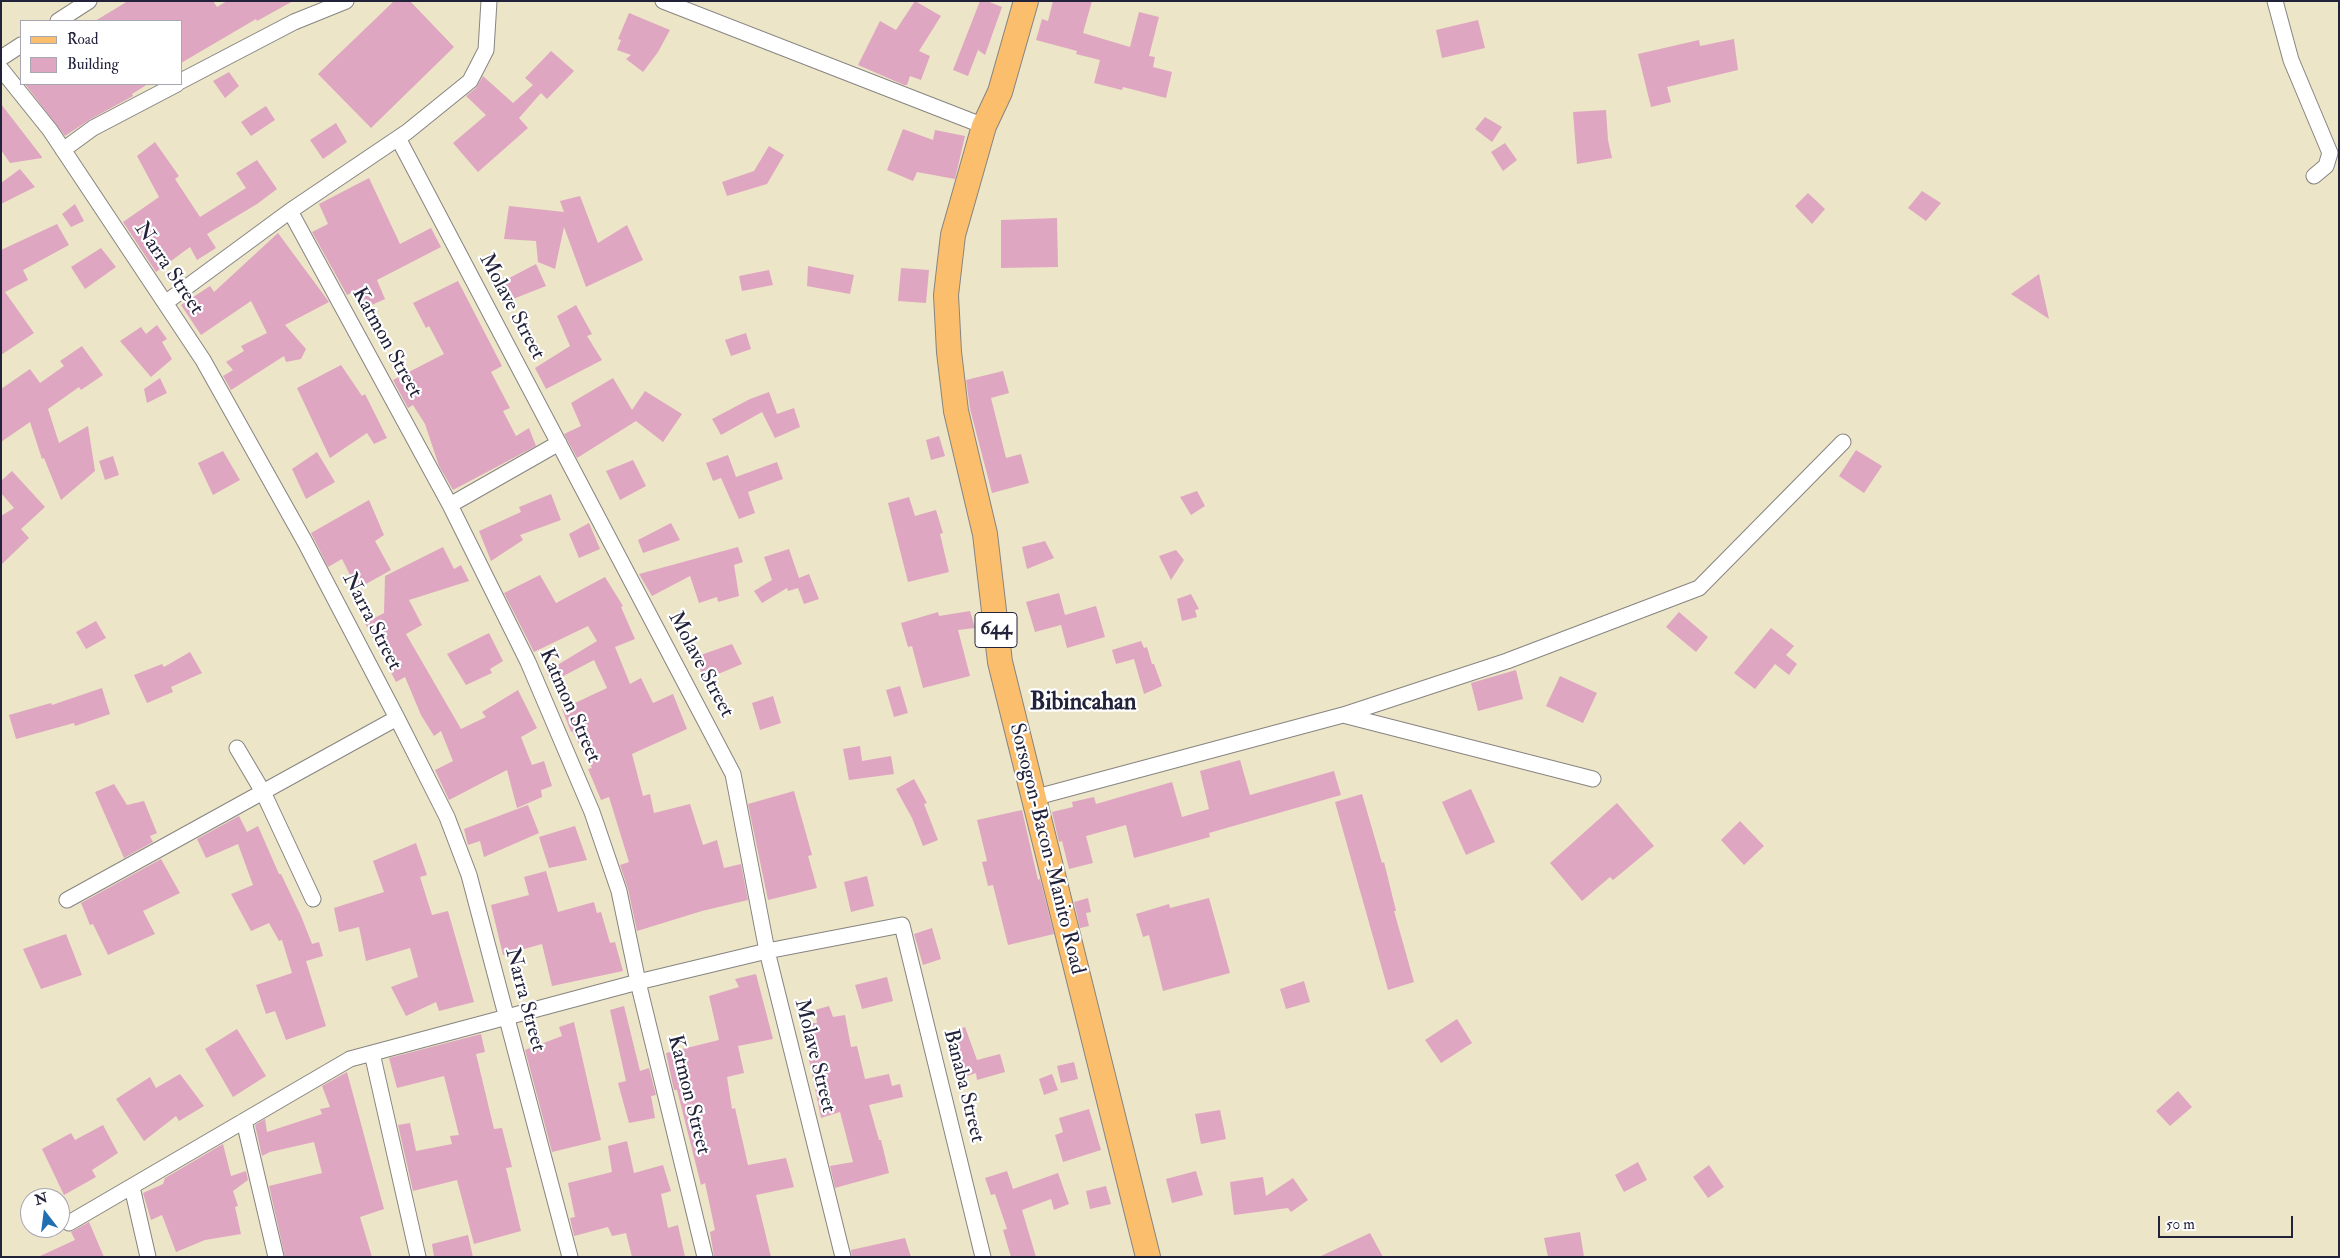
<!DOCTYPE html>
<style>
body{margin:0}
#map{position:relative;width:2340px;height:1258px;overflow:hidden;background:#ece5c7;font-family:"IM FELL Double Pica",serif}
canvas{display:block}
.frame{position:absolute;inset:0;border:2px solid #22223b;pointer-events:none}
.legend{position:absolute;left:20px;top:20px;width:162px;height:65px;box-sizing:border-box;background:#fff;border:1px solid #a7a7b1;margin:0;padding:6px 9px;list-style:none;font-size:15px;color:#22223b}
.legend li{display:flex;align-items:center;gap:10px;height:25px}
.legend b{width:25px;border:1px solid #a7a7b1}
.north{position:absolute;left:20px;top:1188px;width:50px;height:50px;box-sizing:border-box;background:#fff;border:1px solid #a7a7b1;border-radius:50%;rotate:345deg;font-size:14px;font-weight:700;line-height:20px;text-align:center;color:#22223b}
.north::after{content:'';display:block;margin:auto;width:18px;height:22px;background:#1f6fb2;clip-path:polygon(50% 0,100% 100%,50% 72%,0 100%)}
.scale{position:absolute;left:2158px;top:1216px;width:135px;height:22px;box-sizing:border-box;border:2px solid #22223b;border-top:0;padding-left:6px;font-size:15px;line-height:18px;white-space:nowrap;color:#22223b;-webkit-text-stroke:4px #fff;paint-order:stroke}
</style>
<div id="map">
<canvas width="2340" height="1258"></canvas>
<div class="frame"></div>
<ul class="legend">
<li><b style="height:6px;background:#fabe6d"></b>Road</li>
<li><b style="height:14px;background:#dfa6c1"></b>Building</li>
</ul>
<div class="north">N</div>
<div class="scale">50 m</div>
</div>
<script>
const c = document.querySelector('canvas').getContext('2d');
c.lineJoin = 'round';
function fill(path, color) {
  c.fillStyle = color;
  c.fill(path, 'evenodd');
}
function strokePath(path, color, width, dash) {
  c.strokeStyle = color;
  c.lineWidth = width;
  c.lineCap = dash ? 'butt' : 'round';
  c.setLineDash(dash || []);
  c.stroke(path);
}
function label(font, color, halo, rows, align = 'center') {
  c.font = font + ' "IM FELL Double Pica",serif';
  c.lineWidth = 4.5;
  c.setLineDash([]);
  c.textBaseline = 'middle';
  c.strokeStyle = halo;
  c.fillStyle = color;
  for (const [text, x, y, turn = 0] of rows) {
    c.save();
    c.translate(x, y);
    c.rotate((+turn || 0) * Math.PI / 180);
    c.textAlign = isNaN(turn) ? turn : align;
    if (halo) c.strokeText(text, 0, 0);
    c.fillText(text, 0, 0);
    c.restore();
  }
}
fill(new Path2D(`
 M128 1H213L217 7 227 1H293L257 21 256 19 181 63V21H95Z
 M394 1H410L454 47 371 128 318 74Z
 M915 1 941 16 919 51 930 56 921 80 910 76 907 85H904L858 65 880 21 896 30Z
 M980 1H987L1002 7 985 55 978 50 968 76 953 70Z
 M1053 1H1092L1083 33 1130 47 1139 12 1159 17 1149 56 1155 57 1153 67 1172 72 1166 98 1123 87 1122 90 1094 83 1100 60 1076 54 1077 51 1036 40 1042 19 1048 21Z
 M629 13 670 30 658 52 643 72 626 59 631 55 617 50 621 40 618 39Z
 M1478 20 1485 48 1442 58 1436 30Z
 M1734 39 1738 70 1667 87 1671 102 1651 107 1638 54 1699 40 1700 46Z
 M551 51 574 71 547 99 541 93 519 118 528 128 478 172 453 143 486 115 466 96 476 88 483 76 513 103 533 85 525 78Z
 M229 72 239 86 225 98 213 81Z
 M25 84H148L132 94 133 96 89 120 65 136Z
 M1 104 42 157V158L10 163 1 150Z
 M266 106 275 120 251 136 241 122Z
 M1606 110 1608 140 1612 158 1577 164 1573 112Z
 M1485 117 1502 127 1492 142 1475 129Z
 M336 123 347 142 323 159 310 140Z
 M903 129 933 140 935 130 965 136 955 179 917 172 913 181 887 170Z
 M155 142 179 176 175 179 200 217 246 188 236 173 257 160 277 189 257 204 207 234 216 248 197 260 190 247 156 272 123 222 159 197 137 156Z
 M1505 143 1517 160 1503 171 1491 152Z
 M769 146 784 155 767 184 727 196 722 182 754 171Z
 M20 169 35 187 1 204V183Z
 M369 178 400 244 431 228 441 247 377 280 385 299 365 308 359 289 347 295 312 232 328 224 319 204Z
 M1922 191 1941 203 1926 221 1908 208Z
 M1808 193 1825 209 1812 224 1795 206Z
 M580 196 598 243 627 225 643 260 586 287 564 227 555 269 538 262 536 241 504 239 509 206 564 212 560 201Z
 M75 204 84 221 71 227 62 214Z
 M1057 218 1058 267 1001 268V220Z
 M57 224 69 245 23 270 28 280 5 292 34 333 1 355V250Z
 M278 233 329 302 285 325 306 349 301 359 286 362 284 356 231 390 223 376 233 370 226 362 244 351 241 346 267 333 251 301 201 335 181 305 210 286 214 292Z
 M101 248 116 267 85 289 71 267Z
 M536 264 546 286 503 303 494 286Z
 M808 266 854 275 850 294 807 286Z
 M901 268 929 270 926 303 898 301Z
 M769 270 773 285 742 291 739 276Z
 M2039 274 2049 319 2011 294Z
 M458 281 502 366 491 372 510 408 503 411 516 436 529 428 536 446 453 490 439 466 425 424 413 405 408 408 393 380 444 354 429 326 426 328 413 303Z
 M576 305 592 334 587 336 602 360 546 389 535 368 570 346 557 316Z
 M157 325 167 339 162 342 172 359 151 377 120 341 141 327 146 334Z
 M746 333 751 349 731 356 725 340Z
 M82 346 103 375 81 390 79 387 48 409 59 443 88 426 95 471 61 500 44 458 42 459 30 422 1 442V389L30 369 40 383 64 366 60 361Z
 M341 365 362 396 365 394 387 438 374 444 367 433 330 458 297 388Z
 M1003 371 1009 393 991 398 1006 458 1021 454 1029 483 992 493 970 409 966 380Z
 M160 378 167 393 147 403 144 389Z
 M613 378 632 410 645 391 682 414 663 442 636 421 577 458 564 434 581 426 571 403Z
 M769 392 777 414 794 408 800 427 775 438 762 412 721 435 712 419 750 399Z
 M939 436 945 456 931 460 926 440Z
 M1856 450 1882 466 1864 493 1839 476Z
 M223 451 240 480 213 495 198 463Z
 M317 452 335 482 306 499 292 469Z
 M728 455 736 477 777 462 783 479 748 492 755 513 739 519 721 478 713 481 706 463Z
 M113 456 119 475 105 480 99 461Z
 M633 460 646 486 620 500 606 471Z
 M12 471 45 507 21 529 29 538 1 565V516L14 508 1 493V481Z
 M1197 491 1205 506 1191 515 1180 497Z
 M551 494 561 520 520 535 523 540 491 561 479 531 521 512 519 507Z
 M909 497 915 516 936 510 943 533 940 534 949 572 908 582 888 503Z
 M369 500 384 535 375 541 391 570 357 589 342 559 328 567 311 533Z
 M589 523 600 549 579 558 569 534Z
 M671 523 680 540 643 553 638 540Z
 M1045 541 1054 558 1027 569 1022 547Z
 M443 547 454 569 461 565 469 581 409 600 422 625 406 634 461 729 486 717 482 712 518 690 537 728 521 737 532 765 544 761 552 786 541 790 542 797 517 808 507 770 449 800 435 770 453 761 441 731 434 736 421 715 405 677 396 682 365 623 384 613 385 576Z
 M738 547 743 562 734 565 739 596 718 602 717 597 699 603 690 576 652 596 639 574Z
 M789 549 799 578 809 574 819 599 804 604 798 588 788 591 787 588 762 603 754 591 772 580 764 557Z
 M1176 550 1184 560 1171 580 1159 556Z
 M540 575 556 603 605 577 623 606 621 607 635 639 615 647 630 684 641 678 653 703 673 694 687 729 632 754 643 796 650 794 654 813 690 804 703 845 717 840 724 868 741 864 748 900 702 911 637 931 628 889 620 865 629 862 609 797 601 800 588 769 592 768 572 731 571 732 562 709 607 688 594 660 552 682 546 672 597 641 588 626 534 652 504 593Z
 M1059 593 1065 615 1096 606 1105 637 1067 648 1061 625 1035 632 1026 602Z
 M1191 594 1199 609 1195 610 1197 617 1182 621 1177 599Z
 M970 611 975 628 958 630 970 676 923 688 912 646 908 647 901 623 938 612 939 616Z
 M1679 612 1708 637 1696 652 1666 627Z
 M96 621 106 638 86 649 76 632Z
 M1771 628 1794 646 1786 655 1797 664 1789 675 1775 664 1755 689 1734 673Z
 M489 633 503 661 490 669 492 673 466 685 447 654Z
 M1141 641 1144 648 1147 647 1152 664H1154L1162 686 1144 694 1134 659 1116 664 1112 650Z
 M732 644 742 664 704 680 695 657Z
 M190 652 202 673 171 687 173 692 147 703 134 675 162 664 164 667Z
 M1516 670 1523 699 1478 711 1471 683Z
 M1560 676 1597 693 1583 723 1546 706Z
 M900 686 908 713 894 717 886 690Z
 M102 688 110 714 75 726 74 723 16 739 9 715 51 703 52 705Z
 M773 696 781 723 760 730 752 703Z
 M860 746 862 761 891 756 894 774 849 780 843 749Z
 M1240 760 1250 795 1334 771 1341 795 1209 833 1210 837 1134 858 1126 825 1086 836 1093 863 1069 869 1062 841 1059 842 1052 812 1073 807 1072 802 1094 797 1096 804 1172 782 1182 817 1209 809 1200 771Z
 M914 779 927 803 924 804 938 840 923 846 912 818 896 789Z
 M114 784 127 805 144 801 157 833 150 836 153 842 124 858 95 792Z
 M1471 789 1495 842 1466 855 1442 802Z
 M794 791 812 855 808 856 817 888 768 900 748 804Z
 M1362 794 1382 863 1384 862 1396 911H1394L1414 982 1388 990 1335 802Z
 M1617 803 1654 846 1613 880 1610 877 1582 901 1550 863Z
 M528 805 539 833 484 857 480 841 468 845 464 829Z
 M1022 810 1038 880 1040 879 1054 934 1008 945 993 885 988 886 982 862 987 861 977 820Z
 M239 816 247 832 258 826 279 874H281L301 916 312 944 319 942 323 956 306 961 326 1026 286 1040 275 1011 266 1014 256 985 292 973 282 940 279 941 269 923 251 931 231 894 253 885 238 844 206 858 197 839Z
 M1740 821 1764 846 1744 865 1721 840Z
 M575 826 587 860 549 868 539 837Z
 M416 843 427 875 420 877 432 915 448 911 474 1002 439 1011 436 1002 406 1016 391 987 418 977 410 948 366 961 359 927 339 932 334 908 384 892 373 861Z
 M161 859 180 893 143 911 155 934 108 955 93 924 90 925 81 903Z
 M546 871 558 912 594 902 597 913 601 912 610 943 615 942 623 971 552 986 542 944 503 955 491 905 529 895 524 877Z
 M867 876 874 906 851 912 844 882Z
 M1088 898 1091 912 1086 913 1089 926 1080 928 1074 902Z
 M1209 898 1230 973 1163 991 1149 935 1143 937 1136 914 1169 904 1170 908Z
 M932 928 941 959 923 965 914 934Z
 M66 934 82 975 41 989 23 949Z
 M756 974 773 1039 738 1046 744 1073 727 1077 732 1109 735 1108 748 1165 786 1158 794 1187 756 1195 771 1257H714L710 1232 715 1230 705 1183 701 1185 677 1090H674L666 1053 719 1040 709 996 739 987 735 979Z
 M887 977 893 1001 862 1009 855 985Z
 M1304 981 1310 1002 1286 1009 1280 989Z
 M624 1006 640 1071 649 1068 656 1095 651 1096 655 1118 629 1123 618 1083 626 1081 610 1010Z
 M829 1006 833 1017 845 1015 851 1047 857 1046 865 1079 889 1074 892 1086 900 1084 903 1097 869 1105 879 1140H881L889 1173 835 1188 830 1166 853 1162 840 1112 821 1118 805 1040 811 1038 809 1023H817L815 1010Z
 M1457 1019 1472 1043 1441 1063 1425 1040Z
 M574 1022 601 1140 552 1152 525 1050 562 1036 559 1027Z
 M965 1027 977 1060 1000 1054 1005 1072 977 1080 976 1073 964 1077 949 1032Z
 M237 1029 266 1076 233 1097 205 1049Z
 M481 1034 485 1052 476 1054 494 1129 502 1128 512 1167 506 1168 521 1231 474 1244 457 1180 413 1191 398 1125 410 1123 416 1151 452 1144 450 1136 459 1135 444 1076 397 1088 389 1058Z
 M1074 1062 1078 1079 1061 1083 1057 1066Z
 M347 1072 384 1209 360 1217 372 1257H285L269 1186 322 1173 314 1142 270 1152 262 1156 255 1125 265 1119 267 1132 322 1114 320 1109 330 1107 322 1086Z
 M180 1074 204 1106 179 1121 176 1116 144 1141 116 1099 150 1077 156 1088Z
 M1052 1074 1058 1090 1044 1095 1039 1079Z
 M2178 1091 2192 1107 2170 1126 2156 1111Z
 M1089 1109 1101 1150 1063 1162 1055 1135 1063 1132 1059 1118Z
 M1220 1110 1226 1139 1201 1144 1195 1114Z
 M103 1125 118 1153 92 1170 96 1177 64 1195 42 1149 71 1133 75 1140Z
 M627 1141 634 1173 663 1165 671 1191 661 1194 668 1228 678 1225 685 1257H632L626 1233 612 1236 608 1227 574 1236 570 1218 575 1217 568 1183 612 1172 608 1146Z
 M223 1144 231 1176 246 1171 248 1180 233 1191 238 1206 235 1207 241 1234 205 1240 176 1252 162 1215 151 1220 143 1193 163 1184 165 1178Z
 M1638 1162 1647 1180 1624 1192 1615 1175Z
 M1709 1165 1724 1187 1708 1198 1693 1177Z
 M1007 1171 1013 1189 1058 1173 1069 1204 1054 1210 1051 1199 1022 1210 1036 1257H1011L1003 1230 1007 1229 995 1194 991 1195 985 1178Z
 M1196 1171 1203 1195 1172 1203 1166 1179Z
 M1263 1177 1266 1196 1293 1178 1308 1200 1291 1212 1288 1208 1234 1215 1230 1182Z
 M1106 1186 1111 1204 1090 1209 1086 1191Z
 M89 1222 104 1257H38L75 1240 71 1232Z
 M1580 1232 1584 1257H1548L1544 1238Z
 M1370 1233 1383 1257H1319Z
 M468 1235 473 1257H434L432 1244Z
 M905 1238 911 1257H852L851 1250Z`), '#dfa6c1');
const street = new Path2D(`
 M663 1 984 126
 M2275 1 2291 60 2330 153 2326 166 2314 176
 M58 21 89 1
 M1 58 21 45
 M1 69 50 130 203 360 305 542 397 718 447 817 469 875 570 1257
 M181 81 294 22 346 1
 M398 138 733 774 767 951 843 1257
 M63 150 93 128 177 84
 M290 211 450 505 528 662 592 812 619 891 638 982 705 1257
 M165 303 290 211 407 132 470 81 486 50 489 1
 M450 505 559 443
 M1343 715 1593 779
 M237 748 263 792 313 899
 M1033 798 1343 715 1507 661 1699 588 1843 442
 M67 900 397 718
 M372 1053 418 1257
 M244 1121 276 1257
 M132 1187 148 1257
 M69 1223 350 1059 638 982 767 951 902 925 983 1257`);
const primary = new Path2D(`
 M1026 1 1000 92 984 126 953 235 946 295 949 352 956 411 985 534 1000 662 1148 1257`);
strokePath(street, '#878481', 17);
strokePath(primary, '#878481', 26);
strokePath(street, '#fff', 15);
strokePath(primary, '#fabe6d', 24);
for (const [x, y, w] of [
 [996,630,42]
]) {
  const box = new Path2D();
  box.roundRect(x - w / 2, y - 17.5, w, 35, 4);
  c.fillStyle = '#fff';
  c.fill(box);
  strokePath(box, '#22223b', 1);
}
label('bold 20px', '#22223b', null, [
 ["644",996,630]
]);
label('21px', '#22223b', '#fff', [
 ["Narra Street",168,269,56],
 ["Molave Street",511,307,62],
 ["Katmon Street",386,343,61],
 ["Narra Street",371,622,63],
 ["Molave Street",700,665,62],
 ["Katmon Street",569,706,66],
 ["Sorsogon-Bacon-Manito Road",1046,849,76],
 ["Narra Street",524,1000,75],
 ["Molave Street",814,1056,76],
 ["Banaba Street",963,1086,76],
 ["Katmon Street",688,1095,76]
]);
label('bold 24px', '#22223b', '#fff', [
 ["Bibincahan",1083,704]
]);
</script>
